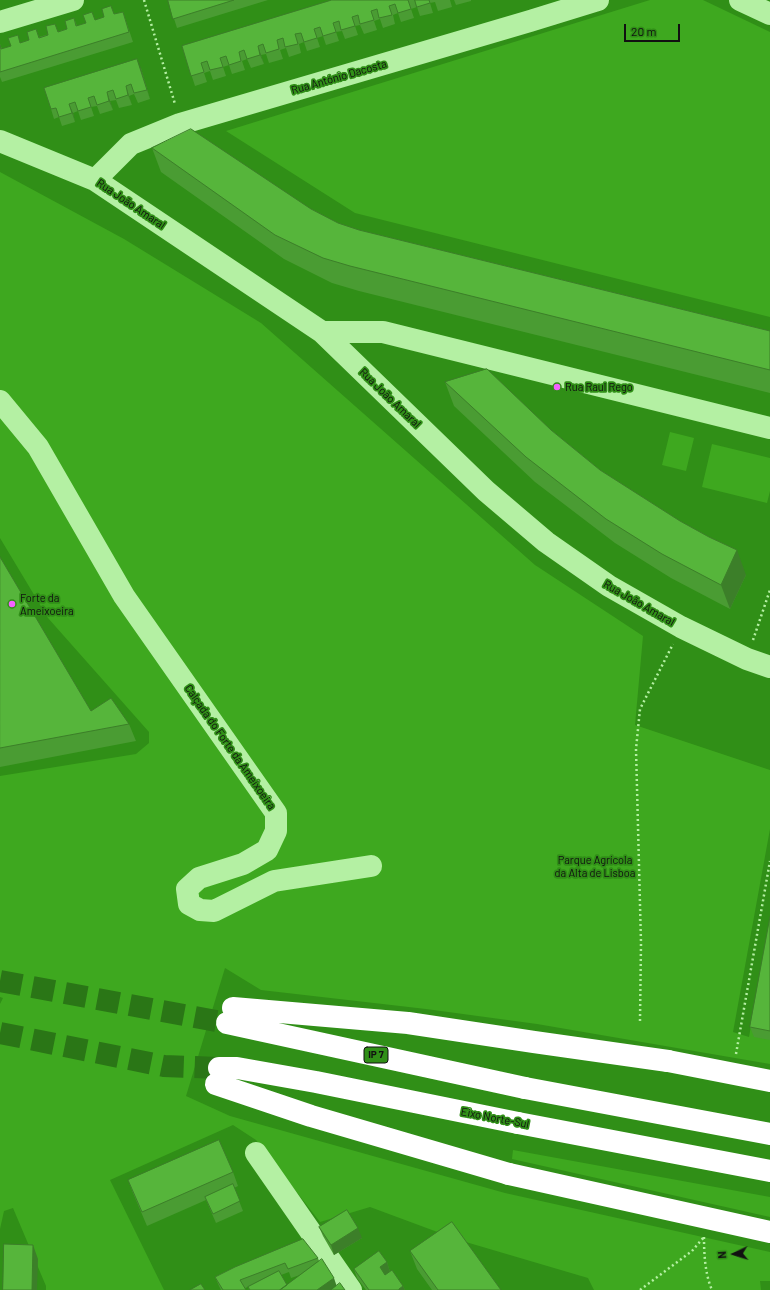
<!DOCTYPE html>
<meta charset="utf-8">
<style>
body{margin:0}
#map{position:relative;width:770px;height:1290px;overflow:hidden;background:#308f17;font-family:Barlow,sans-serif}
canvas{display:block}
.north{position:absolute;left:714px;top:1234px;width:40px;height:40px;-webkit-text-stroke:3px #308f17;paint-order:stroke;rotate:266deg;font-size:11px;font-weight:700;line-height:16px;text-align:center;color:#111}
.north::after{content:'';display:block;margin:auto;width:14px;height:18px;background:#111;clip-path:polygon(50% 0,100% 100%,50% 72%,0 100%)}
.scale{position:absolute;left:624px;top:24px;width:56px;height:18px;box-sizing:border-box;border:2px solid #111;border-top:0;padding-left:5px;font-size:12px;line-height:14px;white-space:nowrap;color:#111;-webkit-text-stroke:3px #308f17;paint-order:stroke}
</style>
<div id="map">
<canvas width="770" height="1290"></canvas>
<div class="north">N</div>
<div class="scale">20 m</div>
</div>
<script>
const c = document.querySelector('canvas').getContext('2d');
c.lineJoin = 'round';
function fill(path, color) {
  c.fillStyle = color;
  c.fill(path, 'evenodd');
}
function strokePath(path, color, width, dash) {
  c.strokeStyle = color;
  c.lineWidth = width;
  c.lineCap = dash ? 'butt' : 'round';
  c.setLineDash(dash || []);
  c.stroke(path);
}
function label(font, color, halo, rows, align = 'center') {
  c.font = font + ' Barlow,sans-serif';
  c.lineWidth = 3.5;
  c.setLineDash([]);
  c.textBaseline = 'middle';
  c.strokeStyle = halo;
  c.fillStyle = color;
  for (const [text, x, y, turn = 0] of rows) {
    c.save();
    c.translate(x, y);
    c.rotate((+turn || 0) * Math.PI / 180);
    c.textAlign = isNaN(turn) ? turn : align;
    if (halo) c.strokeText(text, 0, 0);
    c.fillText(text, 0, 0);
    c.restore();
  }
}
fill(new Path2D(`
 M650 0H703L770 32V317L355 213 226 131Z
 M0 172 124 239 261 323 535 565 643 636 635 725 770 770V829L733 1032 749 1037 770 917V1064L537 1024 426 1009 261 990 225 968 186 1096 230 1116 505 1193 770 1252V1281H760L761 1290H594L588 1278 459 1240 370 1207 320 1222 256 1140 233 1125 110 1180 164 1290H46V1286L13 1208 4 1211 0 1229V1004L3 998 0 997V776L136 754 149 743V732L48 618 0 538Z
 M670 432 694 438 686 471 662 465Z
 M712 444 770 458V491L767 503 702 487Z
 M513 1150 770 1197V1217L512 1159Z`), '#3ea81f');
strokePath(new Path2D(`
 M0 981 227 1023
 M0 1033 164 1066 219 1068`), '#2a7616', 22, [22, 11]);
strokePath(new Path2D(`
 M144 0 175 104
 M753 640 770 590
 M640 1021 641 943 636 749 640 709 673 644
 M736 1054 770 861
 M704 1237C704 1254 705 1274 712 1290
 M640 1290 692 1251 704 1237`), '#b4f0a3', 2.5, [2, 3]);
strokePath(new Path2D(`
 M740 0 770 14
 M0 22 73 0
 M0 141 95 180 322 332 486 491 546 542 609 586 681 627 747 659 770 667
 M95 180 131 144 180 124 530 21 598 0
 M322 332H383L770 428
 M0 401 38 447 124 596 276 813V831L267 850 243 864 199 878 187 889 189 904 200 910 214 911 274 881 371 866
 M256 1153 351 1290`), '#b4f0a3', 22);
strokePath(new Path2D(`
 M233 1008 408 1023 534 1042 668 1061
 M227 1023 525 1088
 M219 1068H237L316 1082 518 1123
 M216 1084 311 1116 509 1174`), '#fff', 22);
strokePath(new Path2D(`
 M668 1061 770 1081
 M525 1088 770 1134
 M518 1123 770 1171
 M509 1174 770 1232`), '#fff', 22);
fill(new Path2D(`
 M168 0H268L177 28Z
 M332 0H450L452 7 438 11 435 2 430 3 433 13 420 16 417 7 411 9 414 18 401 22 398 13 393 15 395 24 383 28 380 19 374 21 377 30 364 34 360 25 355 26 358 35 345 39 342 31 336 32 339 41 326 45 323 36 317 38 320 47 307 51 304 42 299 44 301 53 289 57 286 48 280 50 283 59 269 63 266 54 261 55 264 64 251 68 247 59 242 61 245 70 232 74 229 65 223 67 226 76 213 80 210 71 204 73 207 82 195 86 182 46Z
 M454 0H471V1L456 5Z
 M111 6 114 14 123 12 133 42 2 82 0 77V44L2 49 29 40 36 29 39 37 67 29 74 18 77 26 104 17Z
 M141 68 150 99 138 103 134 94 129 96 132 105 119 108 116 100 110 101 113 110 100 114 97 106 91 107 94 116 81 120 78 111 73 113 75 122 62 126 59 117 54 119 51 109Z
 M152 148 311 209 338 223 359 230 770 331V393L359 291 332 283 284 259 161 172Z
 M445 382 551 430 600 470 746 575 730 609 671 578 615 543 535 482 454 406Z
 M0 557 91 711 129 724 136 741 0 767Z
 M770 917V1040L754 1037 750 1027Z
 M233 1172 238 1186 234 1188 243 1211 216 1223 206 1200 147 1226 133 1193 128 1180Z
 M319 1227 362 1238 334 1255 323 1236Z
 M410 1251 501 1290H432L417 1269Z
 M318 1258 319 1261 336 1286 345 1290H249L248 1287 245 1288 246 1290H221L219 1286 215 1277 235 1267ZM289 1272 291 1278 300 1275 287 1285 281 1275Z
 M387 1262 390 1272 403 1286 405 1290H366L357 1278 354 1269Z`), '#4a9c33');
fill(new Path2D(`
 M258 46 264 64 260 55Z
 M137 59 141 68 150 99 147 90Z
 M126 86 129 96 132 105 128 95Z
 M107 92 113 110 109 101Z
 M69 104 73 113 75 122Z
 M737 550 746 575 730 609 721 585Z
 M358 1228 362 1238 334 1255 331 1245Z
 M33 1245 38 1259 37 1290H32Z
 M387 1262 390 1272 383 1277 380 1267Z
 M334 1278 338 1290H317Z
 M403 1286 405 1290H399V1289Z`), '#3c7f29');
const building = new Path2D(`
 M168 0H234L173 19Z
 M332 0H408L411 9 398 13 395 4 389 6 392 15 379 18 377 9 371 11 374 20 360 24 358 15 352 17 355 26 341 30 339 21 333 23 336 32 323 36 320 27 314 29 317 38 304 42 301 33 295 34 298 44 285 47 283 38 277 40 279 49 266 53 263 44 258 46 260 55 247 59 244 50 239 52 241 61 229 65 226 56 220 58 223 67 210 70 207 61 201 63 204 72 191 76 182 46Z
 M415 0H429L430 3 417 7Z
 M111 6 114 14 123 12 129 32 0 72V45L1 49 11 46 8 38 18 35 20 43 29 40 27 32 36 29 39 38 48 35 46 26 55 24 58 32 67 29 65 21 74 18 76 26 86 23 83 15 92 12 95 20 104 17 102 9Z
 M137 59 147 90 134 93 131 84 126 86 128 95 116 99 113 90 107 92 109 101 97 105 94 96 88 98 91 107 78 111 75 102 69 104 72 113 59 117 56 108 51 109 44 88Z
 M191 129 311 209 338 223 359 230 770 331V370L350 266 323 258 275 235 152 148Z
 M487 369 551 430 600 470 680 521 709 537 737 550 721 585 662 554 606 519 526 457 445 382Z
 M0 557 91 711 111 698 129 724 0 748Z
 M770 917V1031L750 1027Z
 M219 1140 233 1172 142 1212 128 1180Z
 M233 1184 240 1201 213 1214 205 1197Z
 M347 1210 358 1228 331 1245 319 1227Z
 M452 1222 501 1290H438L410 1251Z
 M303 1239 318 1258 288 1269 285 1263 240 1280 246 1290H223L215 1277 235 1267Z
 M4 1244 33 1245 32 1290H3Z
 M379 1251 387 1262 380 1267 385 1275 392 1270 403 1286 399 1289V1290H369L354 1269Z
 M322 1259 334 1278 317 1290H280Z
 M279 1271 287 1285 280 1290H250L248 1287Z
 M340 1283 345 1290H331Z
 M201 1284 205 1290H190Z`);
fill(building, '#56b53b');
strokePath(building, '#3c7f29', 1);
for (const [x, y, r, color] of [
 [557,387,4,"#f561ff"],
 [12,604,4,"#f561ff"]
]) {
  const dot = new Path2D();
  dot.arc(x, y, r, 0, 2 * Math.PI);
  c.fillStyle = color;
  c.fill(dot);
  strokePath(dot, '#308f17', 1.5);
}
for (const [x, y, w] of [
 [376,1055,24]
]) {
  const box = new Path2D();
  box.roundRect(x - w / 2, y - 8, w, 16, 3);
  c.fillStyle = '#308f17';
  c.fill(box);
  strokePath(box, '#111', 1);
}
label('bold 10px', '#111', null, [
 ["IP 7",376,1055]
]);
label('11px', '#111', '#308f17', [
 ["Rua António Dacosta",339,77,-16],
 ["Rua João Amaral",131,204,34],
 ["Rua João Amaral",390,398,44],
 ["Rua João Amaral",639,603,30],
 ["Calçada do Forte da Ameixoeira",230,747,55],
 ["Eixo Norte-Sul",495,1118,11]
]);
label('11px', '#111', '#308f17', [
 ["Rua Raul Rego",565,387],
 ["Forte da",20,598],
 ["Ameixoeira",20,611]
], 'left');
label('11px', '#111', '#308f17', [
 ["Parque Agrícola",595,860],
 ["da Alta de Lisboa",595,873]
]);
</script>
